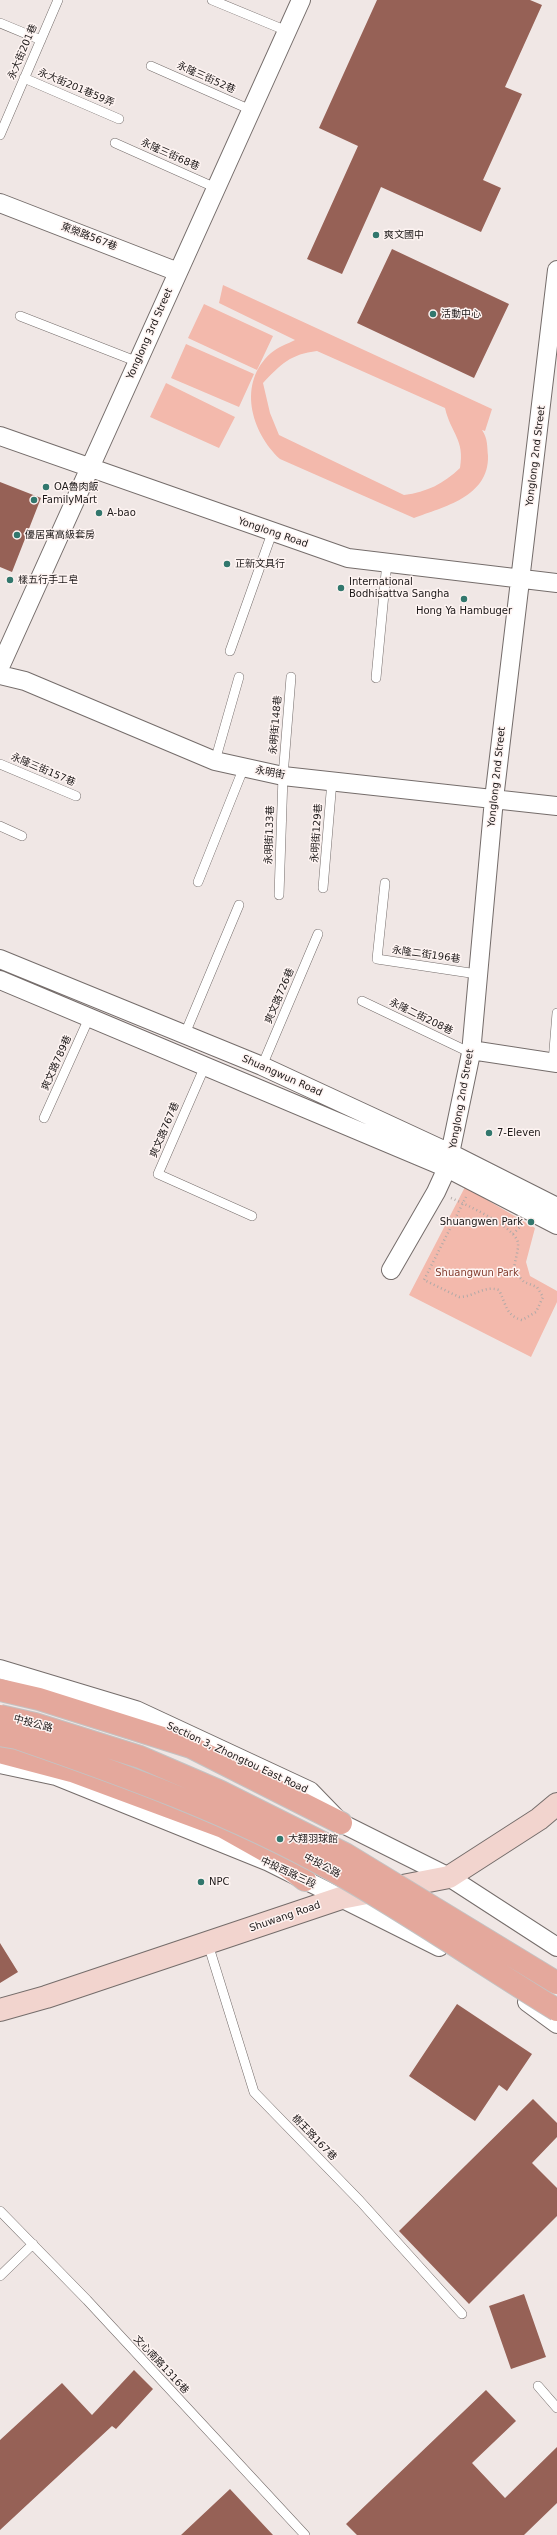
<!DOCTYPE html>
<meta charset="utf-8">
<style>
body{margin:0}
canvas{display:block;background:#f0e7e5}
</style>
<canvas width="557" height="2535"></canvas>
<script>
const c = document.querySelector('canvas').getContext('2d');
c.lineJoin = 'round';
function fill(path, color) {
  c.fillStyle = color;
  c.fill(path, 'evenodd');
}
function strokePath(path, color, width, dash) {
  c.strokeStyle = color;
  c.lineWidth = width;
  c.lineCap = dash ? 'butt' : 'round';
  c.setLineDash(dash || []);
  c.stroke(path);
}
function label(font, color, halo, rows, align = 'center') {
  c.font = font + ' "DejaVu Sans","Noto Sans TC",sans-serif';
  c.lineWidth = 3;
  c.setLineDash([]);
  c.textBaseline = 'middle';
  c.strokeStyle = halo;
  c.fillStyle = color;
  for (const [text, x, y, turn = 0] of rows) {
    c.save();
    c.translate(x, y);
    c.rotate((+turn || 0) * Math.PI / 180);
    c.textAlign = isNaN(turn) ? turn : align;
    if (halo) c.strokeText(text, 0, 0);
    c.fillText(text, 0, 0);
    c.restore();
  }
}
fill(new Path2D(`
 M223 285 492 409 485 431 482 430C488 439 487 446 488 456 489 497 443 507 414 518L280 459C251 432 237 383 271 353 278 347 287 344 295 340L219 303ZM317 351 445 408C451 434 465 439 460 468 443 484 427 492 404 495L279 435 270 413 263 383C281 364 291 354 317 351Z
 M204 304 273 336 257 370 188 338Z
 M186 344 254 374 239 407 171 378Z
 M166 383 235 417 219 448 150 417Z
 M465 1187 535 1228 526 1262 530 1276 557 1291V1302L531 1357 409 1295Z`), '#f3b9ac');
fill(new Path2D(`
 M377 0H530L542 5 505 87 522 94 483 180 501 188 481 232 381 187 342 274 307 259 358 146 319 128Z
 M392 249 509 304 474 378 357 323Z
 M0 482 41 498 12 572 0 567Z
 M0 1943 18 1972 0 1983Z
 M457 2004 532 2054 507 2091 499 2085 475 2121 409 2076Z
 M533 2099 557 2123V2137L532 2163 557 2188V2216L469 2304 399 2231Z
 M524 2294 546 2357 511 2369 489 2306Z
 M134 2370 153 2389 116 2429 112 2426 0 2530V2440L62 2383 92 2415Z
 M486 2390 516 2421 472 2463 505 2498 557 2447V2503L524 2535H357L346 2524Z
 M230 2489 273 2535H181Z`), '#966156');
const lane = new Path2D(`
 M212 0 287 31
 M0 23 41 40
 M151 66 251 110
 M24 78 119 119
 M0 135 58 0
 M115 143 216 188
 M20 316 138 362
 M230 651 272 533
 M376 678 387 562
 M215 761 239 677
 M0 764 76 796
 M0 826 22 836
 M198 882 244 767
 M385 883 377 959 477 974
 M323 888 332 781
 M279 895 283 776 291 677
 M362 1001 471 1053
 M184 1036 239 905
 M553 1062 557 1013
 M205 1066 158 1174 252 1216
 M262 1066 318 934
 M44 1118 89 1018
 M208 1944 254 2092 360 2201 462 2314
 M0 2211 87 2300 305 2535
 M0 2276 33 2244
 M538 2386 557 2408`);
const street = new Path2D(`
 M0 203 178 272
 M0 436 348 558 557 583
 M0 667 301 0
 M0 675 25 681 215 761 283 776 557 806
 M0 959 262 1066 452 1154 557 1207
 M0 980 447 1168 557 1225
 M471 1050 557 1063
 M391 1270 436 1192 447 1168 471 1053 494 799 557 270
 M0 1669 136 1710 310 1791 341 1823 449 1877 557 1947
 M0 1764 56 1776 269 1862 439 1947
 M527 2002 557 2024`);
const secondary = new Path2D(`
 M0 2010 46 1997 341 1898 449 1877 539 1819 557 1804`);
const primary = new Path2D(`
 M0 1690 39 1699 191 1747 341 1823
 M0 1752 72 1771 223 1827 271 1854 305 1880`);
strokePath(lane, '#756d6b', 10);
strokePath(street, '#756d6b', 20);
strokePath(secondary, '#756d6b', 24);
strokePath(primary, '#c4c3c3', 24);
strokePath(new Path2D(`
 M451 1198C465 1204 516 1227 518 1243 519 1250 514 1262 514 1271L524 1282 537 1287 543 1297 536 1312 522 1320C506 1316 506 1304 499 1290 484 1285 474 1297 459 1297L424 1280 463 1203 466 1197
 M513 1234 521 1226`), '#b0a9a7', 2.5, [1, 3]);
strokePath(lane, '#fff', 9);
strokePath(street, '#fff', 18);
strokePath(secondary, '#f2d4ce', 22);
strokePath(primary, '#e4a89c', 22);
const primaryBridge = new Path2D(`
 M0 1716 35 1724 140 1757 219 1791 345 1854 557 1983
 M0 1735 17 1738C124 1775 232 1814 332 1870 409 1913 482 1964 557 2010`);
strokePath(primaryBridge, '#c4c3c3', 24, []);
strokePath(primaryBridge, '#e4a89c', 22);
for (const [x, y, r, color] of [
 [376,235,4,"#32776d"],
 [433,314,4,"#32776d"],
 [46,487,4,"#32776d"],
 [34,500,4,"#32776d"],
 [99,513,4,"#32776d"],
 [17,535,4,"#32776d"],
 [227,564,4,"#32776d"],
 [10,580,4,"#32776d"],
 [341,588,4,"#32776d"],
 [464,599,4,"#32776d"],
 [489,1133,4,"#32776d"],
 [531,1222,4,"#32776d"],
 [280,1839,4,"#32776d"],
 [201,1882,4,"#32776d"]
]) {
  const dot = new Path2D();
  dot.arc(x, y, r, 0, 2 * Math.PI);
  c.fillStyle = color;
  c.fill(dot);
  strokePath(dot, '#fef4f2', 1.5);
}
label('10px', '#1c1818', '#fef4f2', [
 ["永大街201巷",23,52,-67],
 ["永隆三街52巷",206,78,24],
 ["永大街201巷59弄",76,88,23],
 ["永隆三街68巷",170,155,24],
 ["東榮路567巷",89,237,21],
 ["Yonglong 3rd Street",150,334,-66],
 ["Yonglong 2nd Street",536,456,-83],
 ["Yonglong Road",273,533,19],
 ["永明街148巷",276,725,-85],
 ["永隆三街157巷",43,770,23],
 ["永明街",270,773,11],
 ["Yonglong 2nd Street",497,777,-84],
 ["永明街129巷",317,833,-86],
 ["永明街133巷",270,835,-88],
 ["永隆二街196巷",426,955,8],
 ["爽文路726巷",280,996,-67],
 ["永隆二街208巷",421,1017,26],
 ["爽文路789巷",57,1063,-66],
 ["Shuangwun Road",282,1076,24],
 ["Yonglong 2nd Street",462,1099,-80],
 ["爽文路767巷",165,1130,-67],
 ["中投公路",33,1724,15],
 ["Section 3, Zhongtou East Road",237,1758,25],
 ["中投公路",322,1866,28],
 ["中投西路三段",288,1873,25],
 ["Shuwang Road",285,1917,-19],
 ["樹王路167巷",314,2138,46],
 ["文心南路1316巷",161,2365,47]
]);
label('10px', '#1c1818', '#fef4f2', [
 ["爽文國中",384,235],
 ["活動中心",441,314],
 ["OA魯肉飯",54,487],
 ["FamilyMart",42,500],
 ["A-bao",107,513],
 ["優居寓高級套房",25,535],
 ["正新文具行",235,564],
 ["樣五行手工皂",18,580],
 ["International",349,582],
 ["Bodhisattva Sangha",349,594],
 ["Hong Ya Hambuger",464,611,"center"],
 ["7-Eleven",497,1133],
 ["Shuangwen Park",523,1222,"right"],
 ["大翔羽球館",288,1839],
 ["NPC",209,1882]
], 'left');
label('10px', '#833c2e', '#fef4f2', [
 ["Shuangwun Park",477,1273]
]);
</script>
